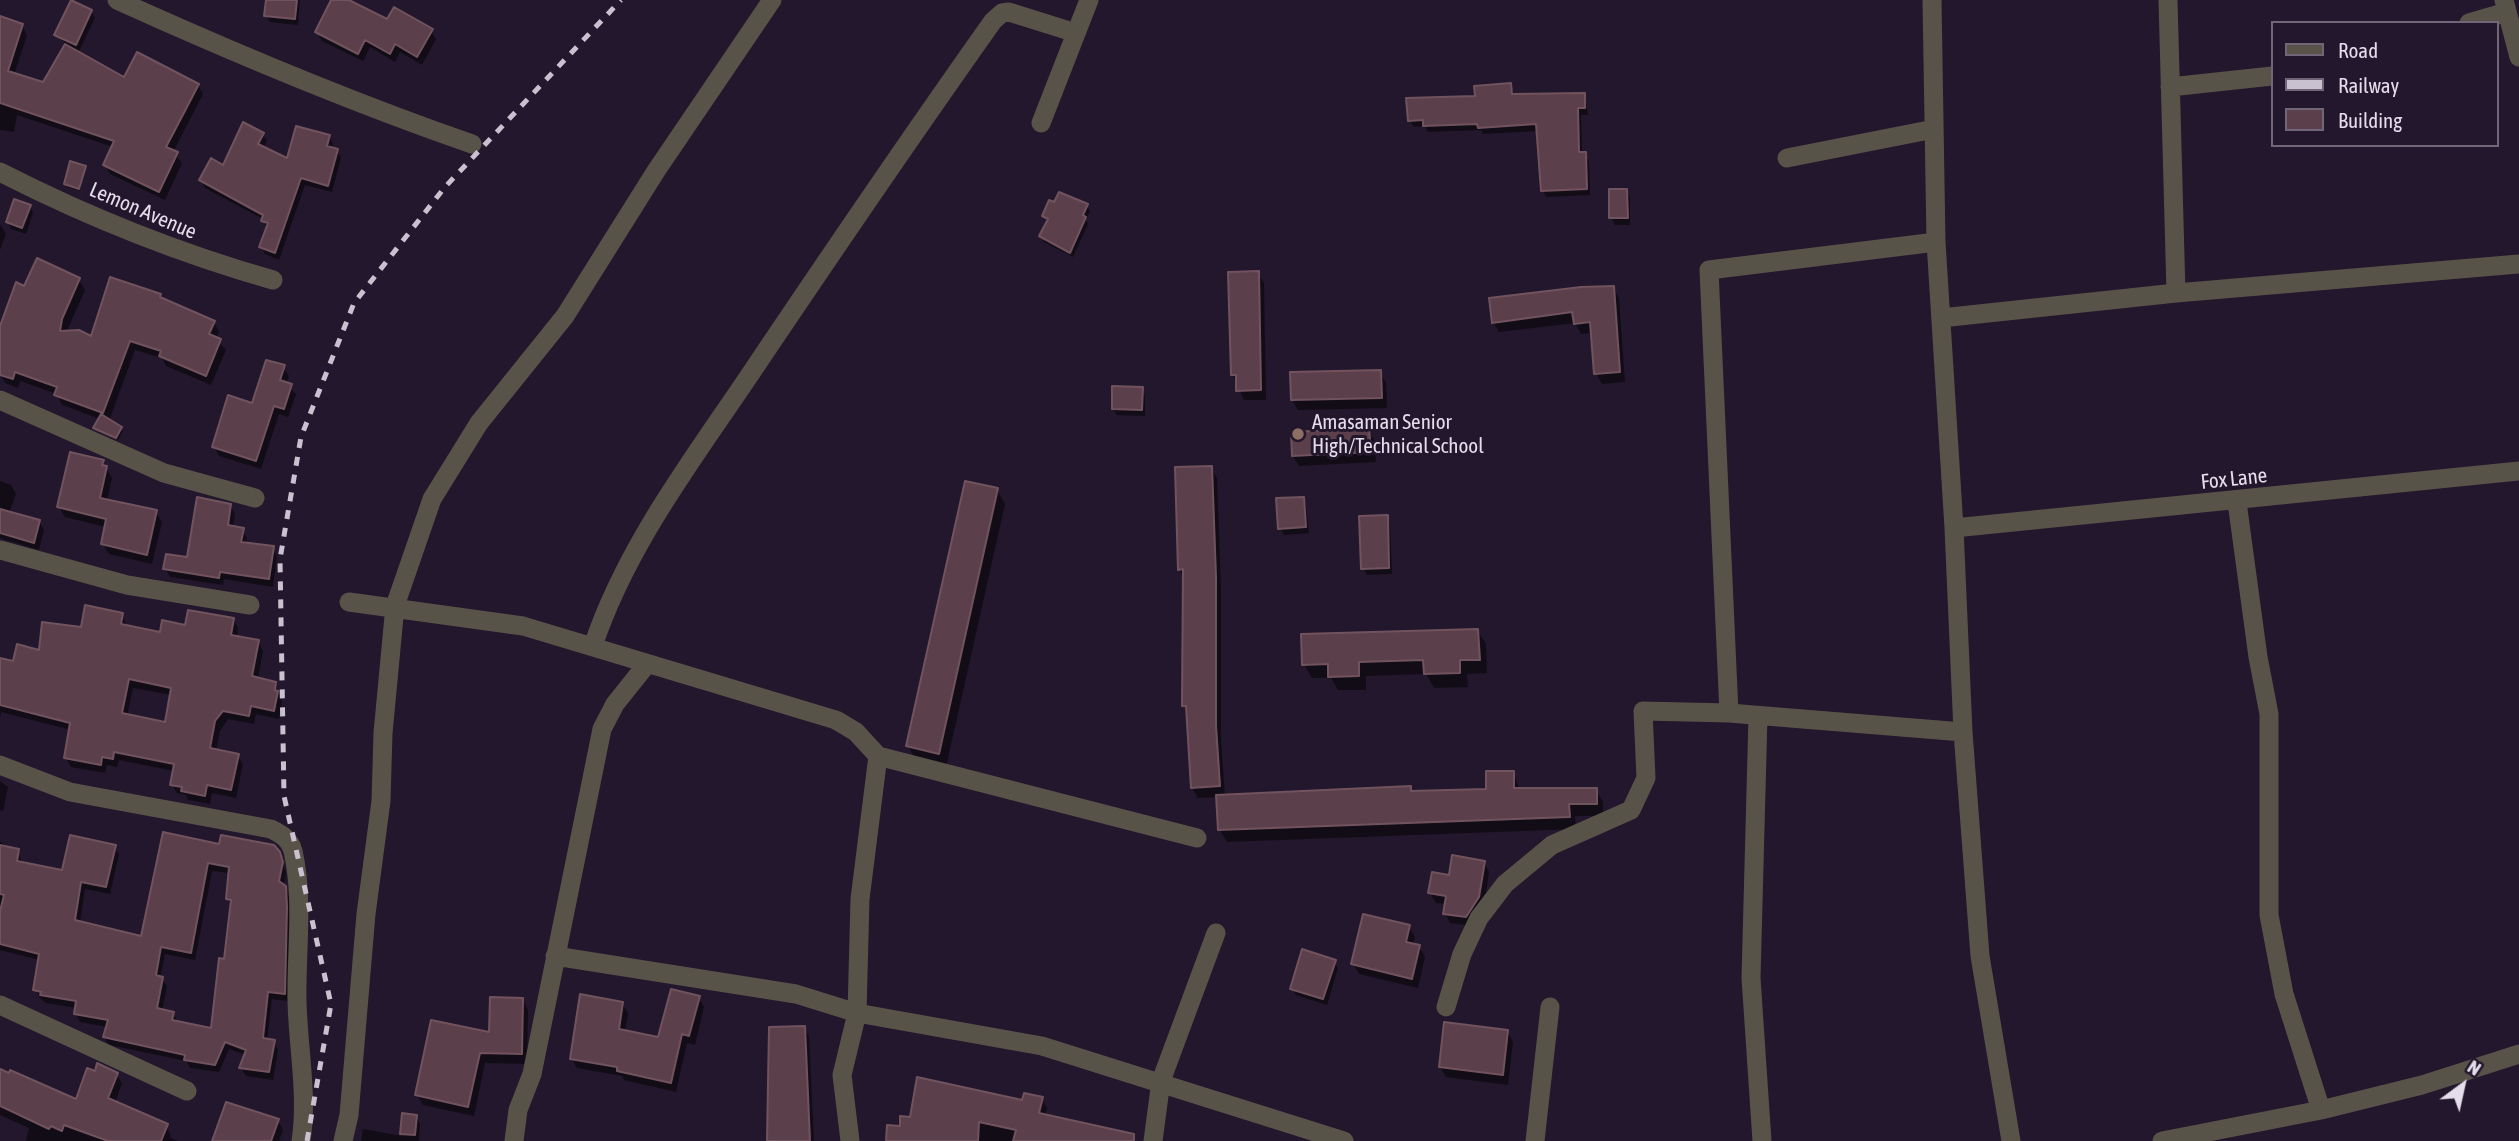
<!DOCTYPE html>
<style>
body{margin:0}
#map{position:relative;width:2519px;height:1141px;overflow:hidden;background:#22172c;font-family:"Asap Condensed",sans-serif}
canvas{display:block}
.legend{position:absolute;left:2271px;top:21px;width:228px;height:126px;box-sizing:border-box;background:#22172c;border:2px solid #706678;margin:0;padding:9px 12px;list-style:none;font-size:21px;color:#e4ddeb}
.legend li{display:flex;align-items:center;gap:14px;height:35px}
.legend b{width:35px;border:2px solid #706678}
.north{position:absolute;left:2428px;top:1050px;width:70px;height:70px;-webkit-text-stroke:5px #22172c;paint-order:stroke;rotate:33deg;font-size:19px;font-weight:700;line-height:28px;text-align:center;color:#e4ddeb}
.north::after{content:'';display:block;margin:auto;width:24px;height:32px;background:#e4ddeb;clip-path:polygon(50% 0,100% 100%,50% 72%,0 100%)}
</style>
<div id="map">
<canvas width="2519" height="1141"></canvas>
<ul class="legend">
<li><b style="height:9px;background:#585348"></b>Road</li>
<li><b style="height:9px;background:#c9c1d0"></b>Railway</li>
<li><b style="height:19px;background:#5b3f4a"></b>Building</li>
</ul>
<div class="north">N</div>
</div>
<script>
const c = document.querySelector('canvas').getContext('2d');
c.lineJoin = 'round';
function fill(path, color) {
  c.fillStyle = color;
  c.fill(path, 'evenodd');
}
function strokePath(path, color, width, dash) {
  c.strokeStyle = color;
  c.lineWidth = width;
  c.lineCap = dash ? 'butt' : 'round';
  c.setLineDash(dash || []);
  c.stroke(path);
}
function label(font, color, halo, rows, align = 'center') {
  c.font = font + ' "Asap Condensed",sans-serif';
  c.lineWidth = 6;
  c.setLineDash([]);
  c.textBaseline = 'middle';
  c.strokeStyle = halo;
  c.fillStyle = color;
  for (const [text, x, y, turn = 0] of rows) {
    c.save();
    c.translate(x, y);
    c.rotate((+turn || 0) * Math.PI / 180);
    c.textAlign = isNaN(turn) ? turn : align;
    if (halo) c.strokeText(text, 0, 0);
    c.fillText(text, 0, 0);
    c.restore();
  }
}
fill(new Path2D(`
 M268 0H300L298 25 270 22 266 16Z
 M333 0H345L388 21 431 31 436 39 422 65 400 52 395 62 370 47 363 61 322 41 317 32Z
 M91 12 95 18 78 53 125 80 198 85 203 94 173 152 182 163 165 200 110 174 105 165 113 147 17 115 14 132 0 130V18L22 26 27 35 14 75 43 85 66 44 56 35Z
 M1510 85 1515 96 1584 94 1588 115H1581L1582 154 1589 161 1590 195 1546 197 1543 190 1538 131 1483 134 1481 130 1428 132 1425 126 1414 127 1410 121Z
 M263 134 267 141 263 149 288 161 329 136 333 144 332 149 337 151 341 158 332 192 305 185 279 260 265 254 261 247 267 228 263 219 205 188 201 180 223 167Z
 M85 167 80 191 67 187 65 184Z
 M1626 191 1630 197V225H1615L1611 218Z
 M1086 205 1090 211 1086 220 1088 224 1073 257 1044 242 1041 236 1048 222 1044 216Z
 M30 206 33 213 26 234 11 229 8 222Z
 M0 224 6 234 0 250Z
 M1258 273 1264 283 1266 400H1244L1233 375Z
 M79 280 85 290 66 333 92 339 160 296 162 300 214 322 219 332 216 339 226 350 211 385 166 366 162 358 135 350 109 421 123 431 118 440 96 430 100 419 62 405 57 394 20 381 18 388 5 383 0 374V332L25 289Z
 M1613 288 1619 298 1625 382 1602 384 1596 373 1593 333 1581 334 1575 323 1499 332 1493 322Z
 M283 367 289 376 286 384 296 394 288 417 279 414 261 469 219 456 214 446 253 405Z
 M1380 372 1386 383 1387 408 1298 410 1292 399Z
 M1142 389 1145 396V416L1117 415 1113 409Z
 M1368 430 1374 440 1376 462 1299 466 1293 456Z
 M103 462 112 478 107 501 156 512 162 522 152 564 109 554 103 544 106 527 65 517 59 507Z
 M1211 468 1217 478 1221 589V738L1225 797 1410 788 1413 793 1488 791 1513 772 1520 790H1596L1603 802V816H1575L1576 829 1227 842 1220 830 1218 797 1198 798 1192 788 1188 713 1184 705 1185 579 1179 569Z
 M0 481 11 485 16 494 9 513 39 521 44 530 39 550 0 538Z
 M997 490 1005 504 946 767 916 760 908 746Z
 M1303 498 1306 505 1309 533 1284 535 1280 528Z
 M230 506 235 514 233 528 242 530 247 538 246 544 272 548 277 556 273 587 224 579 223 585 170 577 165 568 189 559Z
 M1387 516 1390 523 1392 574 1367 575 1363 568Z
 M122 614 127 627 161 634 233 619 238 628 237 638 258 642 263 651 258 679 275 683 282 702 279 719 256 714 254 724 228 719 220 731 216 751 237 755 243 764 236 798 212 793 210 804 188 800 186 795 177 793 172 784 174 771 119 760 117 767 107 765 105 773 71 767 66 758 71 730 1 712 0 718V660L15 663 82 629ZM133 688 172 695 166 724 127 716Z
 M1477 630 1486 644 1487 673 1467 674 1468 687 1434 688 1426 674 1366 676V690H1338L1331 678H1312L1304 664Z
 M0 781 8 787 3 811 0 810Z
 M0 841 8 848 18 850 22 864 64 872 114 846 119 854 110 894 85 889 80 923 143 938 220 846 279 853 286 872 284 887 289 896 290 935 288 1001 272 999 267 1041 274 1042 278 1050 273 1080 246 1076 241 1068 246 1055 229 1049 219 1072 190 1068 186 1061 109 1045 104 1037 108 1027 80 1022 76 1014 77 1008 46 1003 40 998 35 990 40 960 0 950ZM212 871 230 873 227 898 232 907 226 961 212 1030 177 1021 173 1013 162 1011 167 986 160 978 165 954 195 960Z
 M1484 862 1489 872 1484 907 1471 926 1450 923 1445 913 1446 904 1436 903 1430 893 1451 877Z
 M1409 927 1415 937 1413 945 1419 947 1425 957 1418 988 1359 974 1353 964Z
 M1334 962 1338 968 1327 1005 1296 995 1292 988Z
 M699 998 704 1007 695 1045 687 1043 676 1092 624 1080 622 1076 577 1068 571 1058 622 1004 628 1013 625 1032 659 1039Z
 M522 999 528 1010 527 1064 485 1063 474 1116 423 1105 417 1095 491 1034Z
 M804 1028 809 1036 814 1141H769Z
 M1507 1031 1513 1042 1508 1085 1446 1077 1440 1067Z
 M0 1071 77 1102 116 1074 122 1083 115 1103 167 1126 171 1138 178 1141H26L29 1128 0 1115Z
 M1042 1099 1047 1108 1045 1116 1129 1141H888L912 1119Z
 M403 1115 416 1116 420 1124 419 1141H361L363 1129 402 1136Z
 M278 1121 283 1130 279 1141H214Z`), '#0007');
const building = new Path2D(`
 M71 0 92 10 76 45 54 35Z
 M266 0H297L295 19 264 16Z
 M331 0H349L387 19 394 7 433 29 417 57 395 44 390 54 365 40 358 54 315 32Z
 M0 16 23 24 8 71 43 82 65 44 124 77 137 52 199 84 166 147 178 152 159 192 103 165 114 141 0 103Z
 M1511 83 1512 94 1585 93V108H1578L1579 152H1586L1587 189 1541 191 1536 124 1478 128 1477 124 1423 126V120L1408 121 1406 98 1475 96 1474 86Z
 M243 122 264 133 258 144 287 158 296 126 330 135 327 146 338 149 328 186 301 178 275 253 259 247 268 223 261 221 263 215 199 180 211 158 223 165Z
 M70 161 86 166 79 189 64 184Z
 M1609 189H1627L1628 218H1609Z
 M1059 192 1088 204 1083 215 1086 217 1070 253 1039 236 1048 219 1042 216 1049 200 1054 202Z
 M14 199 31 205 22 228 6 222Z
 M37 258 80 278 62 319 60 331 79 330 91 336 110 277 161 294 160 297 215 321 209 334 221 339 206 376 159 356 161 351 130 341 103 413 54 395 57 387 15 372 13 379 0 375V326L16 282 24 286Z
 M1259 271 1261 390 1236 391V375H1231L1228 272Z
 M1614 286 1620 372 1594 374 1590 322 1574 324 1572 312 1492 323 1489 298 1581 287Z
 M266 360 285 365 280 380 292 384 284 409 274 406 256 461 212 447 228 395 252 403Z
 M1381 370 1382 398 1291 400 1290 372Z
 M1112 386 1143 387 1142 410 1112 409Z
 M101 414 122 427 116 438 93 428Z
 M1369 428 1371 452 1292 456 1291 432Z
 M70 452 104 460 102 465 107 466 100 498 157 510 147 555 101 544 106 519 57 507Z
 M1212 466 1216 577V726L1220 786 1191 788 1186 706H1182L1183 569 1178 570 1175 467Z
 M965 481 998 488 939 754 906 746Z
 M197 497 231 504 228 525 244 528 241 542 274 546 269 579 220 572 219 578 163 569 166 554 187 557Z
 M1304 497 1306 527 1278 529 1276 498Z
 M0 509 40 520 34 543 0 533Z
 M1388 515 1389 568 1361 569 1359 516Z
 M85 605 123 613 121 624 160 632 162 620 185 625 188 610 234 618 231 635 259 640 252 676 276 682 275 690 278 691 274 711 251 706 249 716 223 711 215 721 210 748 239 754 231 790 207 785 205 796 181 791 182 787 170 785 174 764 114 752 113 759 102 757 101 765 64 758 70 723 0 705V658L13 661 17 644 39 650 42 622 81 627ZM129 679 171 688 165 722 122 713Z
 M1478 629 1480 660H1460V673L1424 674 1423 660 1359 662V676L1328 677V664L1302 665 1301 634Z
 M1486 771H1514V788H1597V804H1569L1570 817 1218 830 1216 795 1411 786V791L1486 789Z
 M163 832 219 844 221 835 274 845 280 852 283 862 279 881 286 886 287 907 285 994 268 992 263 1038 275 1040 269 1072 239 1068 246 1050 225 1042 215 1065 184 1060 185 1055 103 1037 108 1020 74 1014 76 1001 40 995 41 992 33 990 39 954 0 944V911L4 895 0 894V845L19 849 17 861 62 870 70 835 116 845 106 887 81 882 75 920 141 936ZM208 863 229 867 226 899 231 900 224 959 219 958 211 1028 172 1020 174 1012 157 1008 163 977 156 975 161 947 191 953Z
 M1452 855 1485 861 1479 897 1466 917 1443 914 1446 896 1428 893 1432 872 1449 875Z
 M1363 914 1410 925 1406 942 1420 945 1412 979 1351 964Z
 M1302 949 1336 960 1323 999 1290 989Z
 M671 989 700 996 689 1036 682 1034 671 1083 617 1071V1067L570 1059 580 994 623 1002 619 1029 658 1037Z
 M490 997 523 998 522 1054 480 1053 468 1107 415 1095 431 1020 489 1032Z
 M1444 1022 1508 1030 1503 1075 1439 1067Z
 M805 1026 810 1141H767L769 1027Z
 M97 1063 118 1073 108 1098 168 1124 161 1141H108L64 1125 62 1131 51 1126 49 1129 0 1106V1069L9 1073 10 1070 76 1099 87 1068 95 1071Z
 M917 1077 1022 1100 1024 1093 1043 1097 1039 1113 1134 1134V1141H1013L1016 1130 979 1122 978 1141H886L887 1125 900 1126V1116L910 1117Z
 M226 1102 279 1119 271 1141H212Z
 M402 1113 417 1115 415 1135 400 1134Z`);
fill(building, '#5b3f4a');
strokePath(building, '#71535e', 2);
strokePath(new Path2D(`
 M117 0C234 53 351 102 472 144
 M1932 0 1936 242 1954 528 1963 732 1980 956 2011 1141
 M2168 0 2176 293
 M2504 0 2519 57
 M2469 23 2507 12
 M2170 87 2272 76
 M1041 123 1089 0
 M1787 158 1934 129
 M0 172C88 217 178 253 273 280
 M1941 318 2176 293 2519 264
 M0 400 164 473 255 498
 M2237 502 2258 657 2269 714V915L2284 994 2321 1110
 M1954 528 2519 471
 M0 550 127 585 250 605
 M349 602 523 626 836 720 856 732 878 756 1197 838
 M593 646C626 547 691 462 749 376 829 257 910 138 993 21L1002 13 1009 12 1076 33
 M1729 713 1709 270 1936 242
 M1758 716 1751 978 1762 1141
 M0 765 70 792 271 829C281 834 290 839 293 851 304 900 296 951 297 1001 298 1047 308 1095 301 1141
 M555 956 796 994 857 1013 1042 1046 1344 1141
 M0 1005 187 1091
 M1446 1007 1462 954 1479 918 1505 884 1552 845 1631 810 1646 778 1643 711 1729 713 1963 732
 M343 1141 349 1115 366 914 381 801 383 733 395 606 432 499 479 423 565 316 656 171 772 0
 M514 1141 518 1110 532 1074 602 729 615 704 647 664
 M850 1141 842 1075 857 1013 860 899 878 756
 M1153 1141 1161 1081 1216 933
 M1535 1141 1550 1007
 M2162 1141 2321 1110 2422 1085 2519 1054`), '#585348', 19);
strokePath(new Path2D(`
 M307 1141 331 1004 284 796 280 559 301 437 354 303 445 187 621 0`), '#c9c1d0', 5, [9, 9]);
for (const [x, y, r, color] of [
 [1298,434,7,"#8d6e63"]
]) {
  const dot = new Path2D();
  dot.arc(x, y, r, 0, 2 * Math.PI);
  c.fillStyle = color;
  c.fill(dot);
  strokePath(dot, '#22172c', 2.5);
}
label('21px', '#e4ddeb', '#22172c', [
 ["Lemon Avenue",143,211,23],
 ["Fox Lane",2234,479,-6]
]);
label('21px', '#e4ddeb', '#22172c', [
 ["Amasaman Senior",1312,422],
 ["High/Technical School",1312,446]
], 'left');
</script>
